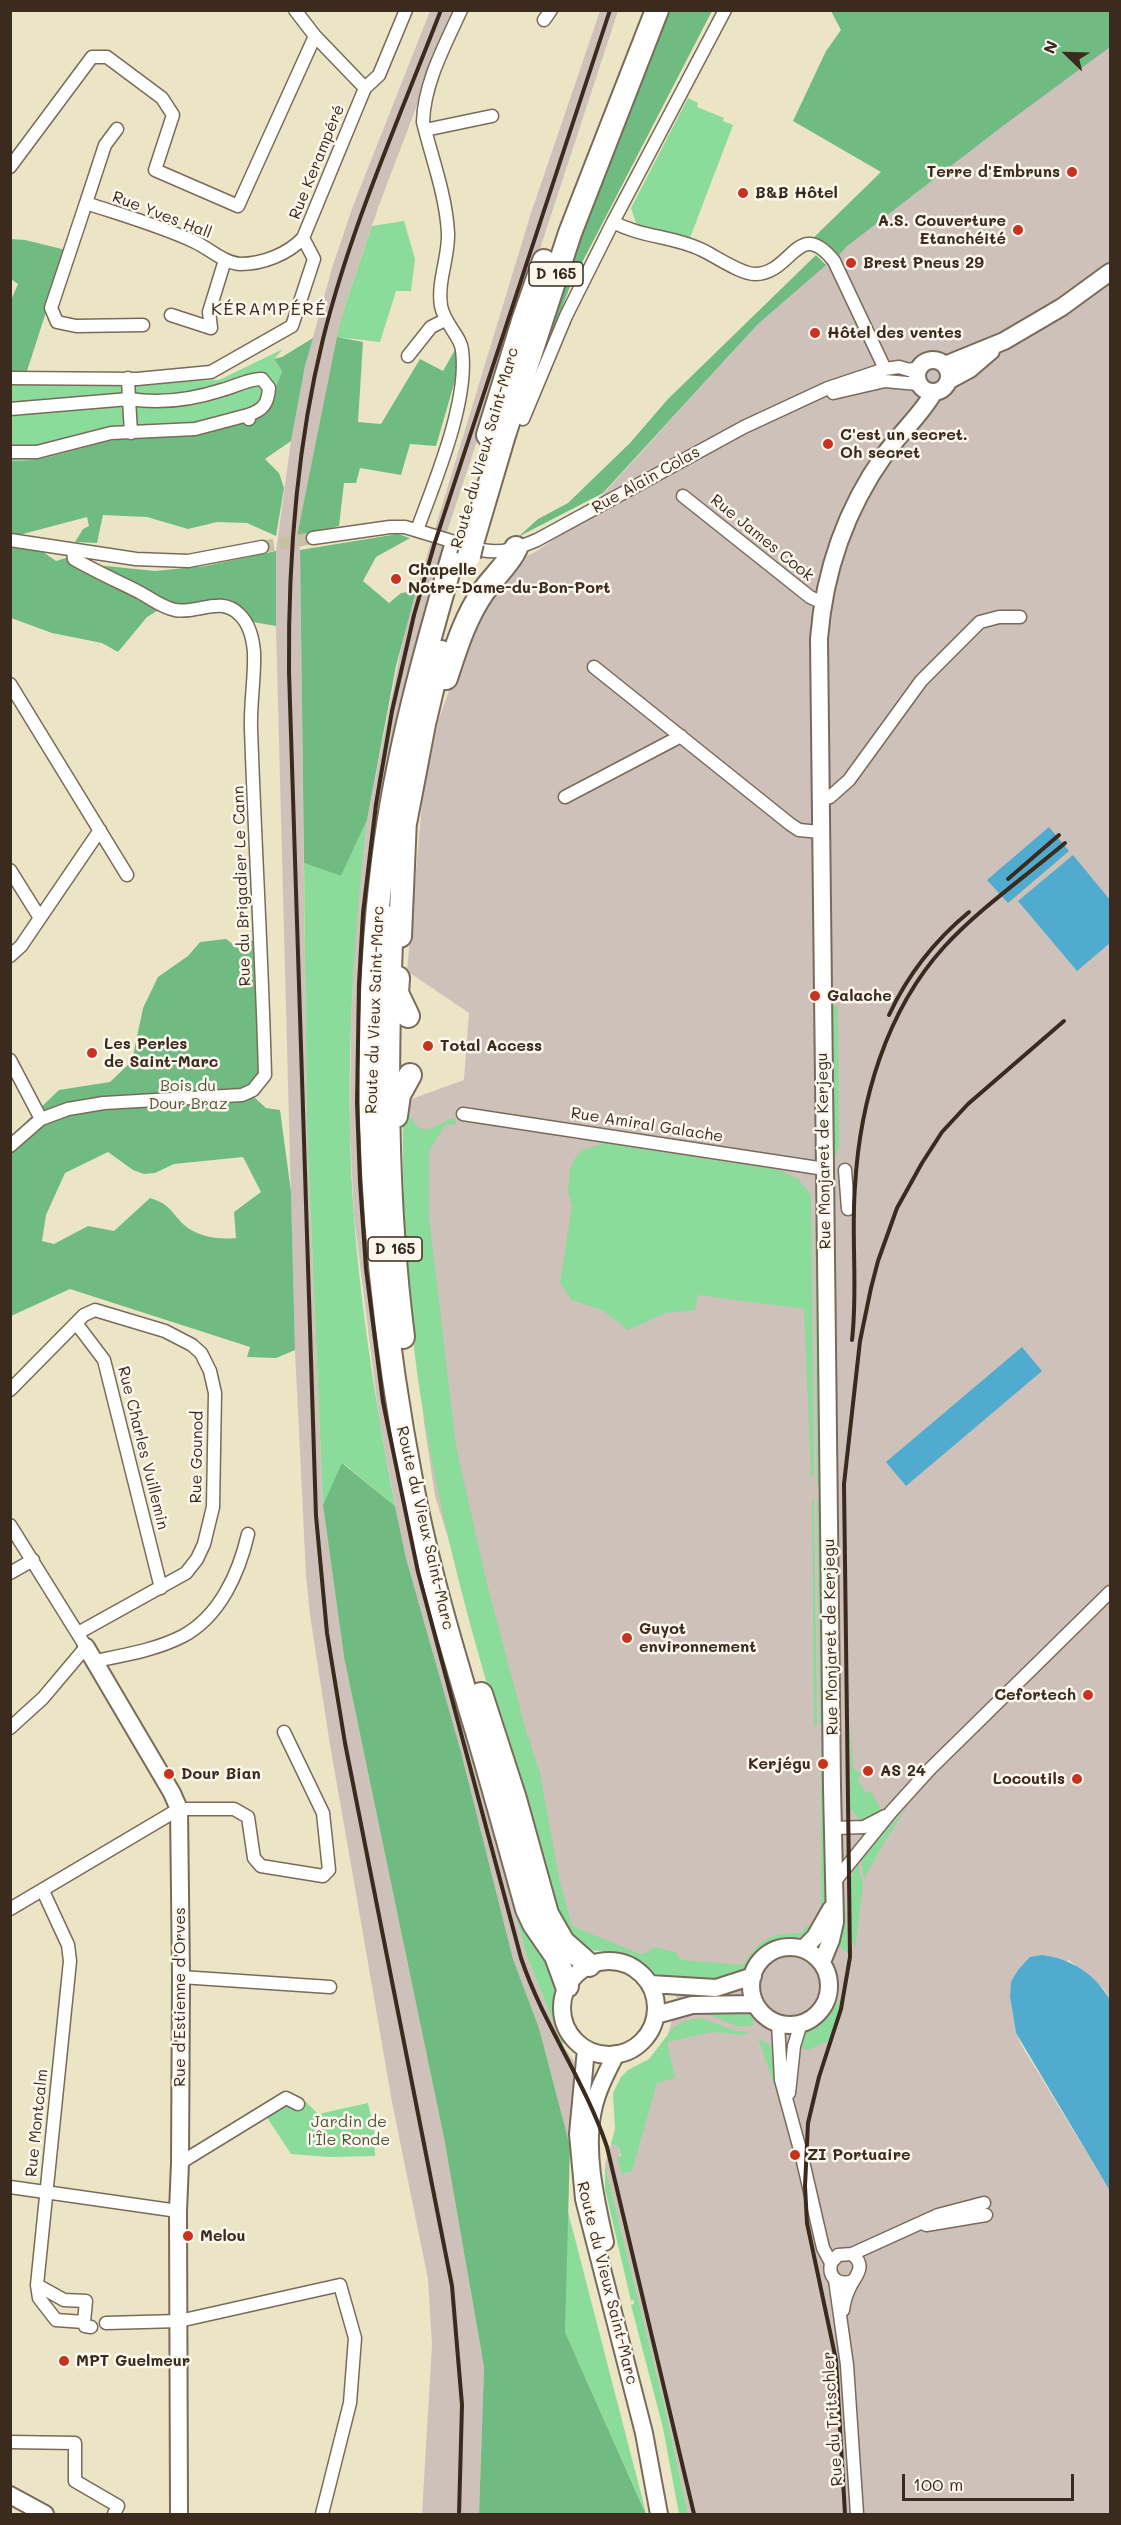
<!DOCTYPE html>
<meta charset="utf-8">
<style>
body{margin:0}
#map{position:relative;width:1121px;height:2525px;overflow:hidden;background:#ebe5c6;font-family:Mali,sans-serif}
canvas{display:block}
.frame{position:absolute;inset:0;border:12px solid #3b2a1e;pointer-events:none}
.north{position:absolute;left:1037px;top:24px;width:60px;height:60px;-webkit-text-stroke:4px #fbf7ec;paint-order:stroke;rotate:293deg;font-size:16px;font-weight:700;line-height:24px;text-align:center;color:#3b2a1e}
.north::after{content:'';display:block;margin:auto;width:21px;height:27px;background:#3b2a1e;clip-path:polygon(50% 0,100% 100%,50% 72%,0 100%)}
.scale{position:absolute;left:902px;top:2474px;width:172px;height:27px;box-sizing:border-box;border:3px solid #3b2a1e;border-top:0;padding-left:8px;font-size:18px;line-height:21px;white-space:nowrap;color:#3b2a1e;-webkit-text-stroke:4px #fbf7ec;paint-order:stroke}
</style>
<div id="map">
<canvas width="1121" height="2525"></canvas>
<div class="frame"></div>
<div class="north">N</div>
<div class="scale">100 m</div>
</div>
<script>
const c = document.querySelector('canvas').getContext('2d');
c.lineJoin = 'round';
function fill(path, color) {
  c.fillStyle = color;
  c.fill(path, 'evenodd');
}
function strokePath(path, color, width, dash) {
  c.strokeStyle = color;
  c.lineWidth = width;
  c.lineCap = dash ? 'butt' : 'round';
  c.setLineDash(dash || []);
  c.stroke(path);
}
function label(font, color, halo, rows, align = 'center') {
  c.font = font + ' Mali,sans-serif';
  c.lineWidth = 5;
  c.setLineDash([]);
  c.textBaseline = 'middle';
  c.strokeStyle = halo;
  c.fillStyle = color;
  for (const [text, x, y, turn = 0] of rows) {
    c.save();
    c.translate(x, y);
    c.rotate((+turn || 0) * Math.PI / 180);
    c.textAlign = isNaN(turn) ? turn : align;
    if (halo) c.strokeText(text, 0, 0);
    c.fillText(text, 0, 0);
    c.restore();
  }
}
fill(new Path2D(`
 M453 10 378 208 345 306 297 536 300 550 307 1130 323 1505 344 1657 444 2138 484 2367 479 2514H422L432 2345 428 2279 392 2102 357 1899 330 1745 310 1615 306 1575 295 1350 276 626V551L291 441 305 366 332 268 353 206 430 11Z
 M600 11H618L447 532 397 727 366 1203 493 1829 526 1954 562 2044 580 2070 570 2146 539 2028 513 1959 461 1752 406 1558 395 1506 379 1417 354 1216 350 1132 351 1025 356 915 367 820 406 624 531 213Z
 M1110 46V2000L1104 1989 1069 1960 1010 1997 1016 2033 1022 2046 1110 2191V2514H688L665 2408 605 2165 611 2144 619 2147 622 2174 628 2172 678 1999 637 1954 569 1925 435 1496 424 1423 405 1205 403 1102 464 1080 469 1013 407 971 423 793 439 718 476 618 523 558 535 552 574 526 758 324 836 254 1018 113Z`), '#cec1ba');
fill(new Path2D(`
 M688 98 698 103 697 107 724 118 723 121 733 125 690 238 637 226 631 208Z
 M404 221 415 259 411 291H396L380 342 337 337 345 306 372 226Z
 M283 349 274 359 282 371 266 414C215 427 162 432 110 441 77 448 45 462 11 461L10 385 219 380Z
 M367 820C355 923 348 1028 350 1132 352 1257 372 1382 395 1506L343 1463 323 1505 307 1130 304 863 341 876Z
 M834 1005 838 1007 839 1147 835 1159 832 1157 830 1008Z
 M403 1113 409 1114C422 1141 434 1126 454 1117L457 1125 446 1124 429 1151V1217L456 1446 487 1584 525 1727 540 1773 560 1883 572 1926 640 1954 646 1953 654 1947 675 1952 682 1960 743 1965C762 1937 768 1934 801 1933L806 1926 812 1929 805 1937C785 1937 766 1939 752 1957 748 1962 746 1968 741 1973L707 1982 658 1978 643 1962 621 1952 586 1950 563 1929C510 1760 453 1592 424 1417 407 1317 402 1215 403 1113Z
 M603 1143 779 1170 798 1179 811 1195 814 1476H811L804 1309 698 1295 695 1310 666 1313 628 1330 602 1310 571 1300 560 1282 572 1207 568 1192 570 1170 575 1158 583 1150Z
 M815 1222 819 1225 820 1484 817 1485Z
 M812 1500H814L817 1726 814 1727Z
 M817 1500 821 1501 824 1719 820 1725Z
 M851 1721 853 1768 862 1775 857 1779 866 1793 870 1791C883 1811 887 1815 861 1822L850 1808Z
 M821 1746 825 1752V1757L821 1758V1765L824 1766 826 1891 824 1907 817 1922 821 1902Z
 M906 1809 880 1849 864 1879 861 1861 876 1841Z
 M493 1829C513 1876 536 1923 551 1971 559 1998 548 2016 566 2042L562 2044 526 1954Z
 M858 1864 863 1885 855 1948 852 1939 851 1877Z
 M845 1896 848 1953 836 1944Z
 M843 1995 830 2040 808 2050 798 2047 804 2033 816 2028 826 2020Z
 M707 2011H745L751 2014 754 2023 752 2026H737L707 2014Z
 M701 2018 736 2031 750 2032 744 2035 712 2032 667 2042 675 2078 657 2083 632 2171 622 2174 617 2158 621 2156 619 2147 611 2144 615 2129 613 2093 621 2077 628 2070 649 2059 673 2028 684 2021Z
 M758 2038 774 2048 775 2088Z
 M301 2097 318 2114 368 2103 374 2130 375 2156 330 2157 291 2154 266 2116C279 2108 291 2107 301 2097Z
 M605 2165 665 2408 688 2514H679L663 2428 631 2305 634 2304V2300L631 2301 605 2189Z
 M566 2204 646 2513 565 2332Z`), '#8bdb9a');
fill(new Path2D(`
 M666 11H712L571 284 535 378 562 282Z
 M831 11H1110V47L1004 125 846 247 834 261 806 245 881 172 793 121 826 51 841 30Z
 M10 239 25 240 66 250 26 374 11 373V300L18 284 11 279Z
 M816 255 826 265 758 324 603 493 518 537 538 519 568 503 630 443 668 399Z
 M337 337 363 342 358 422 381 424 420 359 443 371 456 348 458 370 436 446 410 444 401 475 360 468 356 483H344L339 526 297 536Z
 M313 338 305 366 291 441 265 459 279 473 284 488 276 536 247 523 217 522 188 529 147 517 103 515 97 543 75 542 83 529 89 526 87 517 19 535 56 561 72 556 96 565 155 571 205 566 276 551V626L236 619 220 612 185 618 157 611 147 617 118 652 102 643 52 633 11 618V461C45 462 77 448 110 441 162 431 215 427 266 414L282 371 274 359 282 357Z
 M398 534 410 538 376 557 363 581 389 603 401 593 416 591 396 666 367 820 341 876 304 863 300 550Z
 M226 939 238 948 254 940 262 1068 255 1098 266 1108 280 1110 291 1192 295 1350 276 1358 247 1357 250 1347 70 1289 11 1316 10 1137 59 1090 110 1082 132 1061 143 1008 158 977 188 956 200 942ZM108 1152 133 1170 144 1174 155 1173 174 1164 243 1157 261 1192 234 1212 236 1238C219 1240 197 1237 183 1224 170 1210 169 1204 150 1198L114 1231 88 1226 54 1244 42 1241 46 1215 65 1173Z
 M342 1463 395 1506 406 1558 461 1752 513 1959 539 2028 570 2146 565 2332 646 2514H479L484 2367 444 2138 344 1657 323 1505Z`), '#70bb82');
fill(new Path2D(`
 M1049 827 1069 851 1008 903 987 880Z
 M1073 855 1110 900V943L1077 971 1018 901Z
 M1022 1347 1042 1371 906 1486 886 1462Z
 M1042 1955C1072 1959 1095 1974 1110 2000V2191L1016 2033 1010 1997 1011 1982 1018 1970 1030 1957Z`), '#50abce');
strokePath(new Path2D(`
 M262 547 313 538`), '#c8c0a4', 12, [12, 6]);
const street = new Path2D(`
 M295 10 315 36 365 88
 M544 20 551 10
 M425 130 492 116
 M10 167 92 57H107L162 98 173 115 155 170 238 206 315 36
 M86 203 105 145 117 129
 M613 222C641 237 672 236 700 249 714 255 740 274 755 274 792 274 798 216 834 261L885 369
 M171 315 211 328 209 312 225 260
 M143 325 76 326 57 322 51 308 86 203C122 215 161 226 195 242 210 249 224 263 240 264 263 264 288 254 303 238L365 88 379 75 406 10
 M408 356 431 327 445 320
 M10 378 137 379 211 372 292 326 314 259 303 238
 M128 378 129 399C161 404 191 400 222 390 234 387 250 378 262 379L269 388C268 404 263 410 248 415L249 419
 M833 393 885 381 918 384
 M10 409 129 399 131 433
 M523 419 566 316 613 222 725 10
 M10 452H37L111 433 195 429 248 415
 M683 496 810 597 823 603
 M417 530C435 481 469 401 462 350 461 337 444 323 441 306 437 282 449 257 448 233 446 195 432 159 423 122 424 83 445 45 461 10
 M313 538 390 527H405L481 550C503 554 518 548 537 540L744 427 828 388 885 369 899 367 909 370 919 368
 M10 540 136 559 188 561 262 547
 M594 667 790 824 799 830 820 832
 M10 684 127 875
 M565 797 681 736
 M820 800 830 797 849 780 921 681 980 622 999 617H1020
 M10 870 40 918
 M10 956 21 946 100 830
 M10 1060 41 1119
 M463 1114 825 1169
 M10 1146 41 1119 68 1109 104 1103 242 1095 253 1090 265 1075C262 959 255 845 251 729 250 704 255 678 254 652 253 640 249 624 240 615 221 595 198 614 175 610 161 607 152 599 139 592 117 581 95 571 74 559L73 550
 M845 1170 848 1209
 M76 1323 104 1360 161 1588
 M10 1390 84 1315 95 1310 165 1331 192 1345 201 1353 210 1371 215 1393 213 1507 204 1544 197 1559 186 1573 78 1633
 M10 1525 86 1647 43 1698 10 1728
 M10 1573 33 1560
 M95 1661C124 1655 156 1650 183 1636 220 1616 239 1573 248 1534
 M834 1828 864 1827 885 1816
 M835 1881 891 1812 929 1770 1110 1592
 M43 1891 68 1945 70 1961 37 2285 39 2298 56 2320 84 2322 85 2326 91 2327
 M10 1909 179 1809H234L248 1817 254 1858 261 1866 323 1876 329 1870 323 1813 284 1732
 M181 1977 330 1987
 M778 2023 781 2080 802 2157 823 2248 831 2263
 M789 2093 794 2046 801 2023
 M180 2163 286 2098 298 2104
 M10 2187 178 2211
 M926 2225 986 2215
 M852 2254 938 2215 984 2203
 M835 2280 847 2365 857 2514
 M37 2285 64 2300 86 2301 84 2322
 M843 2310C844 2302 846 2295 850 2287 856 2275 867 2266 852 2254L838 2255 831 2263C828 2278 838 2286 853 2281
 M106 2323 179 2321 340 2285 355 2338 350 2403 322 2514
 M10 2442 75 2443V2481L118 2506 114 2514`);
const secondary = new Path2D(`
 M917 376a16 16 0 1 1 32 0a16 16 0 1 1-32 0Z
 M945 365 1004 341 1062 307 1110 272
 M948 381 970 369 991 351
 M86 1647 172 1793 179 1809 181 1977 180 2163 178 2211 179 2514
 M751 1986a39 39 0 1 1 78 0a39 39 0 1 1-78 0Z
 M803 1949 815 1937 831 1909
 M562 2008a47 47 0 1 1 94 0a47 47 0 1 1-94 0Z
 M822 1962 831 1940 835 1922 832 1787 819 639C824 573 846 509 885 454 901 432 921 415 934 392
 M650 1984 716 1988 753 1976
 M656 2015 692 2005 755 2004
 M586 2049 578 2134 584 2199 644 2433 659 2514
 M605 2242C596 2201 584 2152 593 2110 597 2090 607 2072 616 2054
 M10 2495 45 2514`);
const highway = new Path2D(`
 M488 435 523 321 544 261
 M472 543 504 435 570 233 657 10
 M455 549C425 652 396 755 383 861 357 1069 373 1281 412 1485 428 1570 453 1652 478 1735 495 1793 511 1851 527 1909L534 1924 556 1956 567 1986
 M446 678C456 648 465 618 483 592 493 577 509 564 516 548
 M403 834 424 724 441 652
 M392 917C386 1059 385 1195 403 1337
 M400 936 405 819
 M398 978 397 993 408 1016
 M396 1116 399 1095 410 1075
 M481 1694 515 1799 547 1914 563 1942 589 1965`);
strokePath(street, '#796b59', 15);
strokePath(secondary, '#796b59', 20);
strokePath(highway, '#796b59', 26);
strokePath(street, '#fff', 12);
strokePath(secondary, '#fff', 16);
strokePath(highway, '#fff', 22);
strokePath(new Path2D(`
 M441 10C399 119 351 226 323 339 296 449 288 559 289 672L316 1516 327 1633 345 1743 452 2286 462 2405 459 2514
 M610 10 435 542 414 615 392 711 376 804 363 913 359 984 357 1103 360 1182 366 1269 383 1402 418 1572 521 1958C543 2024 585 2081 607 2147L694 2514
 M1008 879 1059 835
 M889 1015C908 974 934 941 969 912
 M852 1340C858 1289 851 1237 855 1186 860 1101 886 1011 944 947 980 908 1025 877 1065 843
 M845 2514 836 2360 807 2223 805 2186 808 2123 819 2077 841 2009 850 1957 844 1484 860 1341 871 1288 878 1261 897 1208 922 1163 942 1132 968 1104 1064 1021`), '#3b2a1e', 4);
const highwayBridge = new Path2D(`
 M469 556 472 543`);
strokePath(highwayBridge, '#796b59', 26, []);
strokePath(highwayBridge, '#fff', 22);
for (const [x, y, r, color] of [
 [1072,172,6,"#c8321e"],
 [743,193,6,"#c8321e"],
 [1018,230,6,"#c8321e"],
 [851,263,6,"#c8321e"],
 [815,333,6,"#c8321e"],
 [828,444,6,"#c8321e"],
 [396,579,6,"#c8321e"],
 [815,996,6,"#c8321e"],
 [428,1046,6,"#c8321e"],
 [92,1053,6,"#c8321e"],
 [627,1638,6,"#c8321e"],
 [1088,1695,6,"#c8321e"],
 [823,1764,6,"#c8321e"],
 [868,1771,6,"#c8321e"],
 [169,1774,6,"#c8321e"],
 [1077,1779,6,"#c8321e"],
 [795,2155,6,"#c8321e"],
 [188,2236,6,"#c8321e"],
 [64,2361,6,"#c8321e"]
]) {
  const dot = new Path2D();
  dot.arc(x, y, r, 0, 2 * Math.PI);
  c.fillStyle = color;
  c.fill(dot);
  strokePath(dot, '#fbf7ec', 2);
}
for (const [x, y, w] of [
 [556,274,54],
 [395,1249,54]
]) {
  const box = new Path2D();
  box.roundRect(x - w / 2, y - 12, w, 24, 4.5);
  c.fillStyle = '#fbf7ec';
  c.fill(box);
  strokePath(box, '#3b2a1e', 1.5);
}
label('bold 15px', '#3b2a1e', null, [
 ["D 165",556,274],
 ["D 165",395,1249]
]);
label('16px', '#3b2a1e', '#fbf7ec', [
 ["Rue Kerampéré",317,162,-68],
 ["Rue Yves Hall",162,215,21],
 ["Route du Vieux Saint-Marc",485,448,-74],
 ["Rue Alain Colas",646,480,-29],
 ["Rue James Cook",762,538,39],
 ["Rue du Brigadier Le Cann",242,886,-92],
 ["Route du Vieux Saint-Marc",375,1010,-88],
 ["Rue Amiral Galache",647,1125,9],
 ["Rue Monjaret de Kerjegu",824,1151,-91],
 ["Rue Charles Vuillemin",143,1448,76],
 ["Rue Gounod",197,1457,-89],
 ["Route du Vieux Saint-Marc",425,1528,77],
 ["Rue Monjaret de Kerjegu",831,1637,-91],
 ["Rue d'Estienne d'Orves",180,1997,-90],
 ["Rue Montcalm",37,2123,-84],
 ["Route du Vieux Saint-Marc",607,2283,76],
 ["Rue du Tritschler",833,2419,-94]
]);
label('bold 16px', '#3b2a1e', '#fbf7ec', [
 ["Terre d'Embruns",1060,172,"right"],
 ["B&B Hôtel",755,193],
 ["A.S. Couverture",1006,221,"right"],
 ["Etanchéité",1006,239,"right"],
 ["Brest Pneus 29",863,263],
 ["Hôtel des ventes",827,333],
 ["C'est un secret.",840,435],
 ["Oh secret",840,453],
 ["Chapelle",408,570],
 ["Notre-Dame-du-Bon-Port",408,588],
 ["Galache",827,996],
 ["Les Perles",104,1044],
 ["de Saint-Marc",104,1062],
 ["Total Access",440,1046],
 ["Guyot",639,1629],
 ["environnement",639,1647],
 ["Cefortech",1076,1695,"right"],
 ["Kerjégu",811,1764,"right"],
 ["AS 24",880,1771],
 ["Dour Bian",181,1774],
 ["Locoutils",1065,1779,"right"],
 ["ZI Portuaire",807,2155],
 ["Melou",200,2236],
 ["MPT Guelmeur",76,2361]
], 'left');
label('16px', '#4f563d', '#fbf7ec', [
 ["Bois du",188,1086],
 ["Dour Braz",188,1104],
 ["Jardin de",349,2122],
 ["l'Île Ronde",349,2140]
]);
c.letterSpacing = '1.5px';
label('18px', '#3b2a1e', '#fbf7ec', [
 ["KÉRAMPÉRÉ",269,309]
]);
c.letterSpacing = '0px';
</script>
